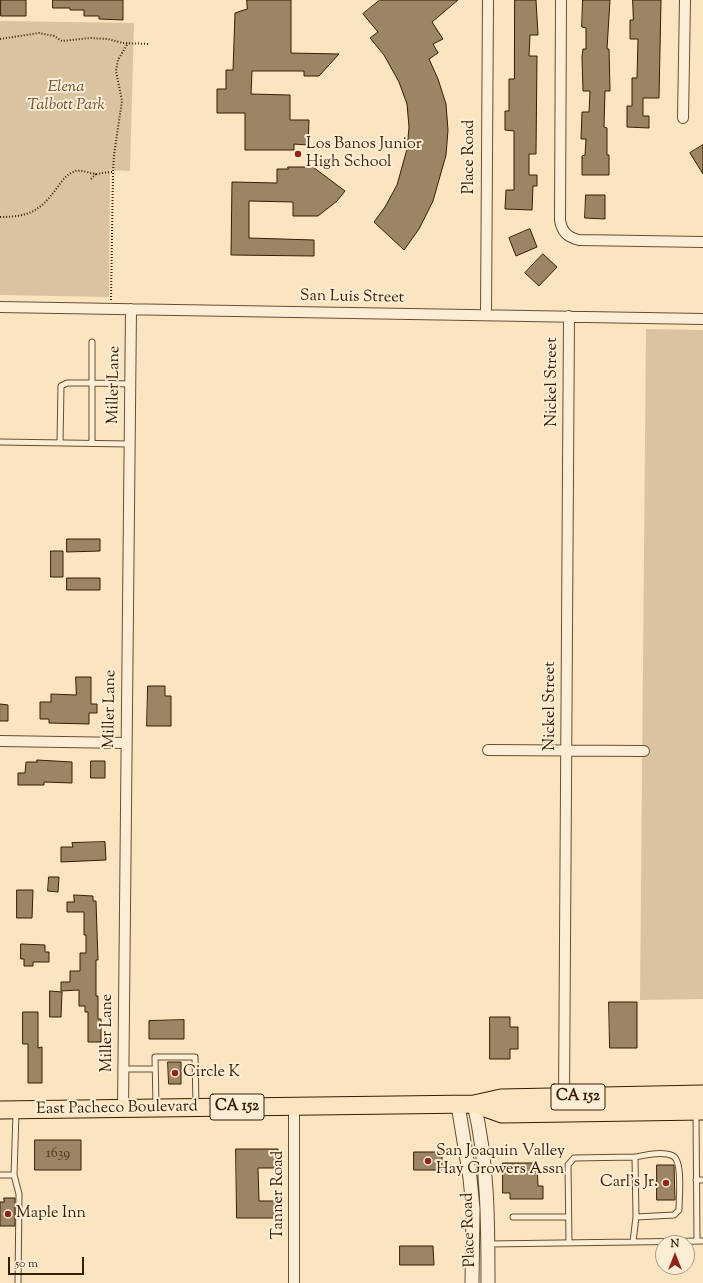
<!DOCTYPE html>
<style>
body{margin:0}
#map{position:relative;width:703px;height:1283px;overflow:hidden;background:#fae5c0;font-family:"Sorts Mill Goudy",serif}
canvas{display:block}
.north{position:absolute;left:655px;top:1235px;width:40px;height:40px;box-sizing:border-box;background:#fceed6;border:1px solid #ad9a81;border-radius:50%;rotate:0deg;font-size:11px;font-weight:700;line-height:16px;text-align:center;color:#371c01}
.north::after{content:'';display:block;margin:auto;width:14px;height:18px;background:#8f2418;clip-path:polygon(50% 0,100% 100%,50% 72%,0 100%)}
.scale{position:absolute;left:8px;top:1257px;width:76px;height:18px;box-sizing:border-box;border:2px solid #371c01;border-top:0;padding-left:5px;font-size:12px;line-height:14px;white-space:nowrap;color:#371c01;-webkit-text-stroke:3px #fceed6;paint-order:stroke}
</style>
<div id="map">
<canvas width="703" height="1283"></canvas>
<div class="north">N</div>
<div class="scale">50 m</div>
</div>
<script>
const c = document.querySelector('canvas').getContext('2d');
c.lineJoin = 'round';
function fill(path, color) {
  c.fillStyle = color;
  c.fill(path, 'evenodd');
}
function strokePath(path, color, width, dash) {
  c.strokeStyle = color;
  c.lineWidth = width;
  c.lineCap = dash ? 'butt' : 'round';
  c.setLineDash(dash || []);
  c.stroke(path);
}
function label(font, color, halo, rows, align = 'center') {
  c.font = font + ' "Sorts Mill Goudy",serif';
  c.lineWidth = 4;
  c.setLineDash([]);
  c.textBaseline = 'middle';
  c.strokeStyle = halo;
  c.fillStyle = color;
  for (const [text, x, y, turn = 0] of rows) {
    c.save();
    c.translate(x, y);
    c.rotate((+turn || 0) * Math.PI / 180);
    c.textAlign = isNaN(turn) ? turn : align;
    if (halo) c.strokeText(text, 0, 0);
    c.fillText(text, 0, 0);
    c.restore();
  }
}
fill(new Path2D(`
 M0 21 134 23 130 171 110 170 109 297 0 295Z
 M646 329 703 330V999L640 1000Z`), '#d9c3a0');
const building = new Path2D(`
 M1 0H26V16H1Z
 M53 0H123V20L99 19V16H84V10H70V8H53Z
 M247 0H291V53L339 54 319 76H304V71H252L251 94 290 95V120H309L308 145 294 144V150H245V113H217V89H226V70H233L235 13 247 9Z
 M380 0H458L432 22 443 39 433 44 438 53 429 59 438 79 446 104 448 130 446 155 433 201 419 229 404 250 374 222 385 207 397 185 407 149 409 127 407 104 399 82 384 55 370 38 378 32 363 14Z
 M515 0H536L538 35H530L529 56H537L536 154H529V175H537V186H533L532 210 505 209 506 190H514V131L505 130V111H509V79H514Z
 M583 0H610L607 49H609L610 91H605L604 127 607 128V155H609V175H582V156L585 155 586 139H581L582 112H589L590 91H583L582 57 583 49H586V28L582 27Z
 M633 0H661L659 98H643V116H649V128L627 127V106H632V78H637L638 39H630V20H633Z
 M703 145V174L690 153Z
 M288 167H313L345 191 337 201 318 216H293V202L249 201V238L314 240V256L231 255 232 182 277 183V169H288Z
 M586 195H605V219L585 218Z
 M530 229 537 247 516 256 509 238Z
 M543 254 557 267 539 286 525 273Z
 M67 539H100V551L67 552Z
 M51 551H63V577H51Z
 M67 578H100V590H67Z
 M76 677H91V704H97V713H89V724L49 723V719H40V702H51V694L76 695Z
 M148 686H165V696H171V726H147Z
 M0 704 8 705V721H0Z
 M37 760 72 762V783L44 782V785H18V773H25L26 762H37Z
 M91 761H105V778H91Z
 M105 842 106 860 61 862V847H73L72 843Z
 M49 877H59L58 892 48 891Z
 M17 890H33L32 918H17Z
 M74 895 93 896V901H96L98 960H96V996H98V1019H101V1042H88V1012H85V1006H79V990L61 991V982H70V971H80V953H86V935H84V912H67V902H74Z
 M21 944 45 945V952H49V962H33V966H24V959H21Z
 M50 991 62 992 61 1017H50Z
 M609 1002H637V1048H610Z
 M23 1012H38V1048L42 1047V1083H28V1044H23Z
 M490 1017H510V1027H518V1049H510V1059H490Z
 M184 1020V1039H149V1021Z
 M168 1062H181V1084H169Z
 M35 1140H81V1170H35Z
 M236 1149H278V1168H258L259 1201H277V1218H237Z
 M414 1152H442V1170H414Z
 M503 1163H537L538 1186H543V1199H510V1193H503Z
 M657 1165H674L675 1200H657Z
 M4 1198H15V1226H0V1202H4Z
 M400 1246H433L434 1265H400Z`);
fill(building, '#9c8564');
strokePath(building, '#371c01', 1);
const service = new Path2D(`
 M92 342V383L130 384
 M0 442 129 444
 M60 443 61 386 67 383H92V443
 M123 1069H155
 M156 1105 155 1057H195L196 1105
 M696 1114 697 1241
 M635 1157C646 1155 663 1151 673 1156 683 1161 679 1199 679 1210L674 1215 636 1217
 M0 1175H14L16 1113
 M14 1175 19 1194 18 1283
 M696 1180H703
 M513 1217H568
 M569 1243 568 1165 574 1158 635 1157 636 1217 633 1242
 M489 1244 703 1241`);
const minor = new Path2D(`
 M561 0 560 220C562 232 567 237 579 240L703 242
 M683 118 685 0
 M0 307 703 319
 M486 315 488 0
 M0 741 126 743
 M488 750 644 751
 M564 1097 569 316
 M294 1107V1283
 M123 1108 131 309`);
const tertiary = new Path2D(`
 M474 1104C488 1163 488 1223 488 1283
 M458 1105 470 1178 473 1209 472 1283`);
const trunk = new Path2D(`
 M474 1104 502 1114 703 1111
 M0 1110 474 1104 501 1098 703 1094`);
strokePath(service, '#684e31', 7);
strokePath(minor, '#684e31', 12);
strokePath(tertiary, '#684e31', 15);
strokePath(trunk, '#371c01', 19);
strokePath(new Path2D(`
 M0 39 39 33 54 36 62 41 90 38 108 39 123 43 149 44
 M91 179 96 174
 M0 217C29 217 40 211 57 188 61 182 66 175 73 172 81 168 89 174 97 174 102 173 108 172 113 172L114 155 122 101 116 71 118 60 128 43
 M111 300 113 172`), '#371c01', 2, [1, 2]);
strokePath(service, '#fceed6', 5);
strokePath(minor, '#fceed6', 10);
strokePath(tertiary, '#fceed6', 13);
strokePath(trunk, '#fae5c0', 17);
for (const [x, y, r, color] of [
 [298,154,4,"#8f2418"],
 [175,1073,4,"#8f2418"],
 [428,1161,4,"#8f2418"],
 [666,1183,4,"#8f2418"],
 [8,1214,4,"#8f2418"]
]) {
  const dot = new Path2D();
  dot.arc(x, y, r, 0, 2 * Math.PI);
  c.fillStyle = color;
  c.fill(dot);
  strokePath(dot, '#fceed6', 1.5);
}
label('14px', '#50361a', null, [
 ["1639",58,1155]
]);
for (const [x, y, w] of [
 [578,1097,54],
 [237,1107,54]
]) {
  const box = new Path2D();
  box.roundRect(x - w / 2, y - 13, w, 26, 3);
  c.fillStyle = '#fceed6';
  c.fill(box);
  strokePath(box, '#371c01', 1);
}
label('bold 15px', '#371c01', null, [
 ["CA 152",578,1097],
 ["CA 152",237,1107]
]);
label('italic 16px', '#684e31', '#fceed6', [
 ["Elena",66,88],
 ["Talbott Park",66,106]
]);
label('16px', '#371c01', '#fceed6', [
 ["Los Banos Junior",306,145],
 ["High School",306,163],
 ["Circle K",183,1073],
 ["San Joaquin Valley",436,1152],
 ["Hay Growers Assn",436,1170],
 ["Carl's Jr.",658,1183,"right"],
 ["Maple Inn",16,1214]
], 'left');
label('16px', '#371c01', '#fceed6', [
 ["Place Road",470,157,-90],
 ["San Luis Street",352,298,1],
 ["Nickel Street",553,382,-90],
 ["Miller Lane",115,385,-89],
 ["Nickel Street",551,706,-90],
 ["Miller Lane",111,709,-89],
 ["Miller Lane",108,1033,-90],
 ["East Pacheco Boulevard",117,1109,-1],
 ["Tanner Road",279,1195,-90],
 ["Place Road",470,1230,-92]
]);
</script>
